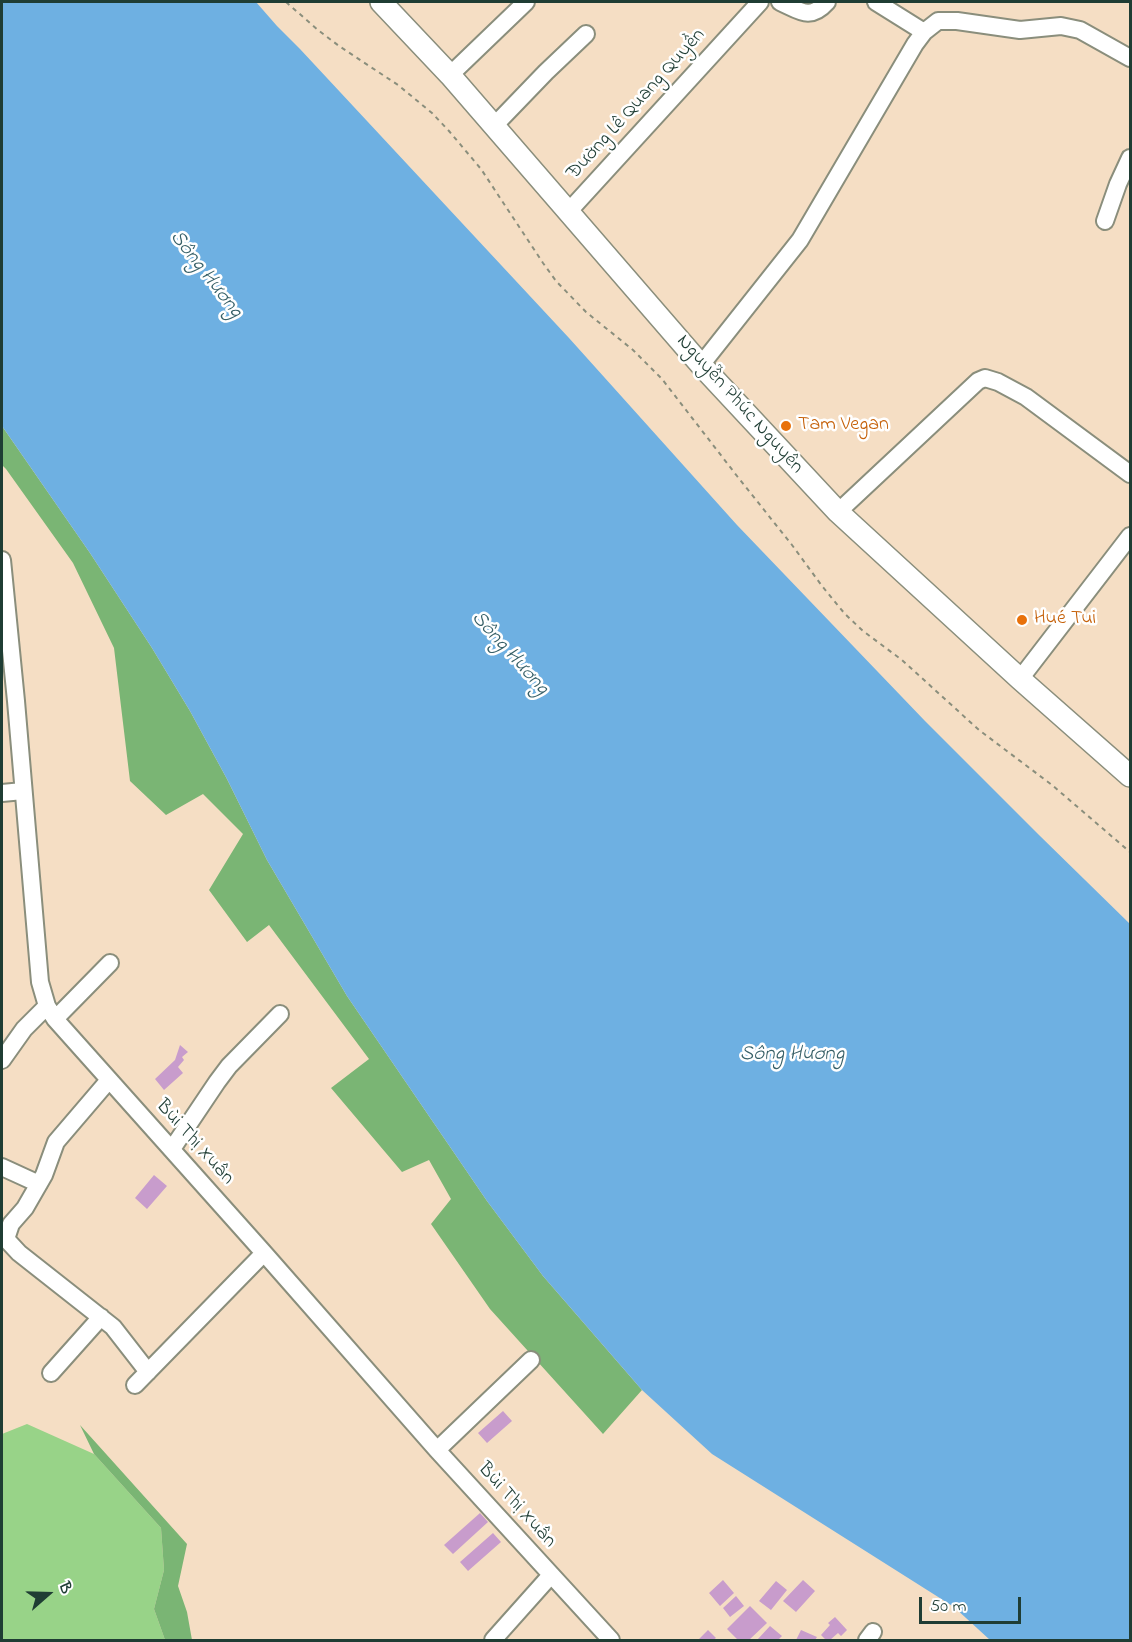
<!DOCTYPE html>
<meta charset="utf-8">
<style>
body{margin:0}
#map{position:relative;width:1132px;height:1642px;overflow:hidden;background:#f5dec4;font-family:"Indie Flower",sans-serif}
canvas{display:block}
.frame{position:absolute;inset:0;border:3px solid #1f3d34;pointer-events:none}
.north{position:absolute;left:18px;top:1564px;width:60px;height:60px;-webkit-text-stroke:4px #fff;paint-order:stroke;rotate:70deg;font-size:16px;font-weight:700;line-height:24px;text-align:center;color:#1f3d34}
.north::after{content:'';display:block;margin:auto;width:21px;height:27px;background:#1f3d34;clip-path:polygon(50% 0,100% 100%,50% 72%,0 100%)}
.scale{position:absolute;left:919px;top:1597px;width:102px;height:27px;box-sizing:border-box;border:3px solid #1f3d34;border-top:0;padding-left:8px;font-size:18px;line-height:21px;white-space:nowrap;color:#1f3d34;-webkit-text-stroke:4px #fff;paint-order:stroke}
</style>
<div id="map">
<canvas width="1132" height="1642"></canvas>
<div class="frame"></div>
<div class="north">B</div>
<div class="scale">50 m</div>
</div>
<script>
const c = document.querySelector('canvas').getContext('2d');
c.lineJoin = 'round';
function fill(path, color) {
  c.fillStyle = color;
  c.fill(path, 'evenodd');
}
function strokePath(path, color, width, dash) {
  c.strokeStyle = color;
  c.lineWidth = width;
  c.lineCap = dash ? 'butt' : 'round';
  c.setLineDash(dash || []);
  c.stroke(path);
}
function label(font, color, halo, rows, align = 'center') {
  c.font = font + ' "Indie Flower",sans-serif';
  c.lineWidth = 5;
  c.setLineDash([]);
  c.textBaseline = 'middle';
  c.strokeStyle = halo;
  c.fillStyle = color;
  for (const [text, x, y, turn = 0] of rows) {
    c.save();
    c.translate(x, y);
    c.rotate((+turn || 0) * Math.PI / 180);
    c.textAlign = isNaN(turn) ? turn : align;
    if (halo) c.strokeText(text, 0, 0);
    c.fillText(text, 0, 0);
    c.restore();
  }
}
fill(new Path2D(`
 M27 1424 94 1454 161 1528 164 1570 154 1609 165 1640H2V1434Z`), '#98d388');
fill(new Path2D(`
 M2 426 90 553 152 648 190 711 227 779 267 860 347 996 487 1201 543 1276 642 1390 603 1434 490 1309 431 1224 451 1199 429 1160 402 1172 331 1088 369 1059 269 925 247 942 209 890 243 834 203 794 166 815 130 781 114 648 73 563 6 469 2 465Z
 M80 1425 187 1544 178 1586 187 1612 192 1640H165L154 1609 164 1570 161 1528 94 1454Z`), '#7ab574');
fill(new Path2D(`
 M2 2H256L277 26 300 49 569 338 737 525 925 721 1039 835 1130 924V1640H990L954 1607 712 1454 642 1390 543 1276 487 1201 347 996 267 860 227 779 190 711 152 648 90 553 2 426Z`), '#6eb0e2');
fill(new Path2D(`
 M180 1045 188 1052 182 1057 184 1060 178 1067 183 1073 164 1090 155 1079 175 1060Z
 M154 1175 167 1186 147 1209 135 1198Z
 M503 1411 512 1421 487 1443 478 1433Z
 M480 1513 488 1522 453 1554 444 1545Z
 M493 1533 501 1542 468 1571 460 1562Z
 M723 1580 734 1593 720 1606 709 1593Z
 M803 1580 815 1591 796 1612 783 1601Z
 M776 1581 787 1590 771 1610 759 1601Z
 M736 1596 744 1606 730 1617 723 1608Z
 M750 1606 767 1623 749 1640H738L727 1629Z
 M835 1617 847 1630 841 1636 838 1633 830 1640H826L821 1635 830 1625 828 1623Z
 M770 1626 782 1636 778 1640H757Z
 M708 1630 716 1638 713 1640H698Z
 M801 1630 817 1637 815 1640H796Z`), '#c89ccc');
const minor = new Path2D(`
 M780 2C800 11 810 21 827 2
 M876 2 924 32
 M450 75 526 2
 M494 126 546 72 586 34
 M569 211 760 2
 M1105 221 1118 184 1130 158
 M701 365 800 240 915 44 924 32 938 21H957L1020 30 1061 26 1080 30 1130 58
 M838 512 978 381 985 378 998 382 1026 397 1130 474
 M2 560 16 701 40 982 47 1006 55 1019 264 1253 437 1450 611 1640
 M1020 679 1130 536
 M2 793 23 791
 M55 1019 110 963
 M2 1060 24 1029 47 1006
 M109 1080 56 1142 44 1175 25 1208 11 1224 6 1239 19 1253 113 1327 148 1372
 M172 1149 217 1082 229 1066 280 1014
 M2 1167 39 1184
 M51 1373 101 1317
 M135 1385 264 1253
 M437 1450 531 1360
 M493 1640 551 1575
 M867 1640 873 1632`);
const major = new Path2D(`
 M381 2 450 75 701 365 838 512 1020 679 1130 776`);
strokePath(minor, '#8a8e7c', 20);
strokePath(major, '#8a8e7c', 24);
strokePath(new Path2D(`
 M286 2 318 30 339 46 398 85 432 113 449 131 481 169 543 263 556 281 586 312 633 350 662 379 737 476 792 545 822 586 845 614 863 631 902 660 979 730 1052 785 1130 852`), '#8a8e7c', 2, [4.5, 4.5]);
strokePath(minor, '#fff', 16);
strokePath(major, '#fff', 21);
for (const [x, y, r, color] of [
 [786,426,6,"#e8710a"],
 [1022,620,6,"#e8710a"]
]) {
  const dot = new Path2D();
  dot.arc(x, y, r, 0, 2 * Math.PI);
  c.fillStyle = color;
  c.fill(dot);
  strokePath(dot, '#fff', 2);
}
label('20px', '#1f3d34', '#fff', [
 ["Đường Lê Quang Quyền",637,105,-48],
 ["Nguyễn Phúc Nguyên",739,405,48],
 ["Bùi Thị Xuân",194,1143,48],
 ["Bùi Thị Xuân",516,1506,48]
]);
label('20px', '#c56008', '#fff', [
 ["Tam Vegan",798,426],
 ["Hué Tui",1034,620]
], 'left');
label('italic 21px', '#376068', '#fff', [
 ["Sông Hương",205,275,52],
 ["Sông Hương",509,654,48],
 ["Sông Hương",792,1056]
]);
</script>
